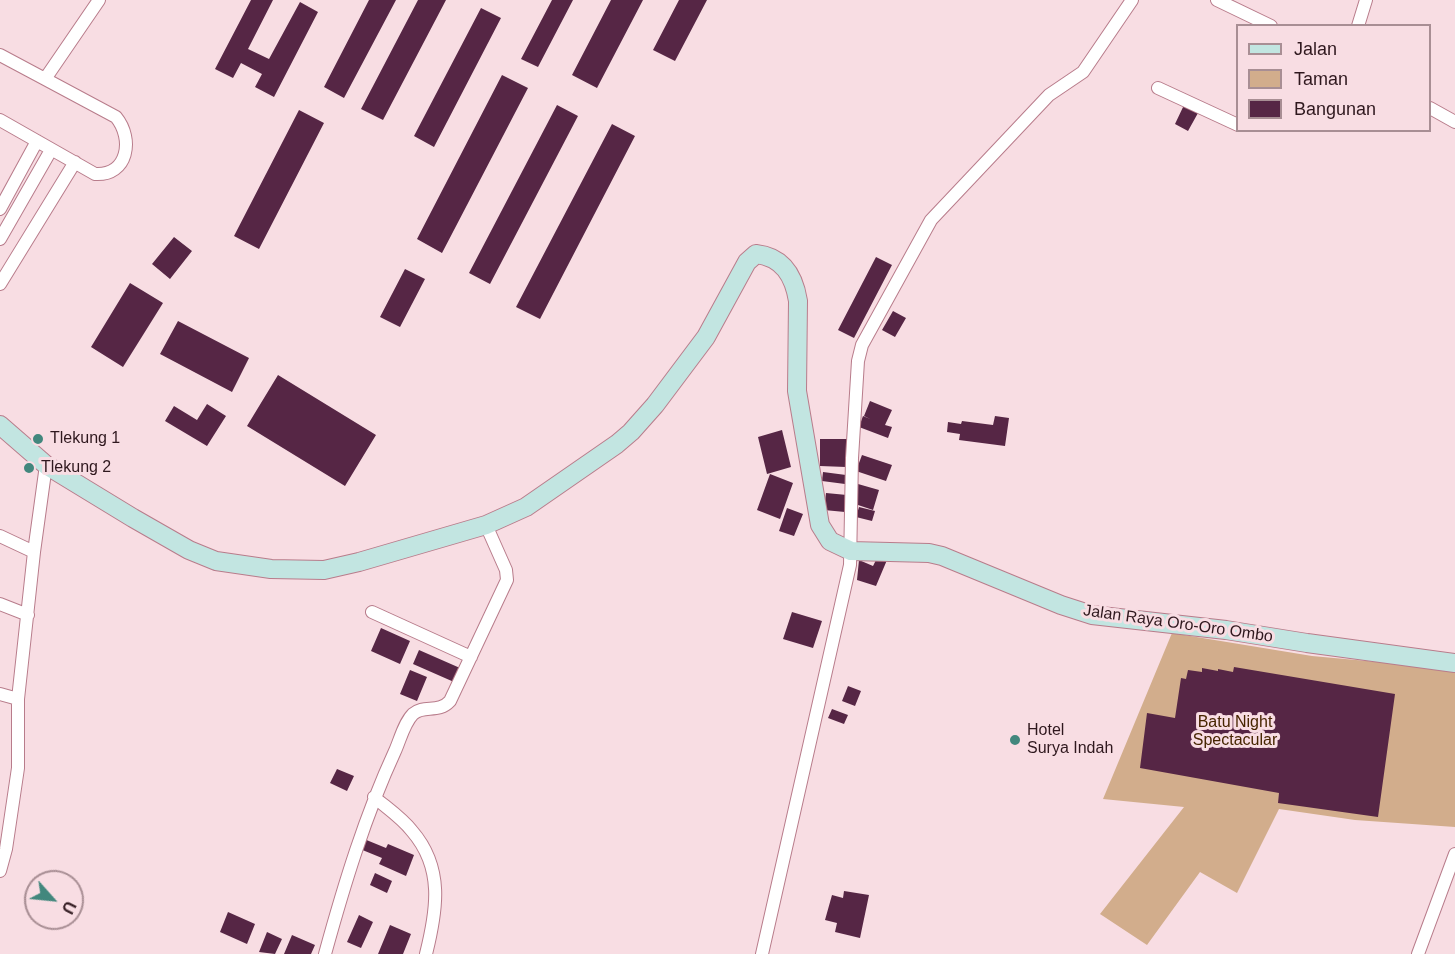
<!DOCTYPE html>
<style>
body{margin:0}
#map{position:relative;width:1455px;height:954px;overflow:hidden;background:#f8dde3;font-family:Helvetica,sans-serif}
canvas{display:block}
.legend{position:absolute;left:1236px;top:24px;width:195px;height:108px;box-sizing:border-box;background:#f8dde3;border:2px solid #a88e94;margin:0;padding:8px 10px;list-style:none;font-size:18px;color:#2f181e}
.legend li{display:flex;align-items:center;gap:12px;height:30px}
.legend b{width:30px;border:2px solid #a88e94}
.north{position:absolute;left:24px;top:870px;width:60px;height:60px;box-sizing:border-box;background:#f8dde3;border:2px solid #a88e94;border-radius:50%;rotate:117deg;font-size:16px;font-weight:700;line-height:24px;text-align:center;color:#2f181e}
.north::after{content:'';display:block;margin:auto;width:21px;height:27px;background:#42877d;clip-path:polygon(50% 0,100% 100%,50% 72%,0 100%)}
</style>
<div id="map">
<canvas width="1455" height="954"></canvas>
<ul class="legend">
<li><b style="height:8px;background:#c2e5e1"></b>Jalan</li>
<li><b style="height:16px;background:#d2ad8c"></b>Taman</li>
<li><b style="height:16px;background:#562645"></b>Bangunan</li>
</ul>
<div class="north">U</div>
</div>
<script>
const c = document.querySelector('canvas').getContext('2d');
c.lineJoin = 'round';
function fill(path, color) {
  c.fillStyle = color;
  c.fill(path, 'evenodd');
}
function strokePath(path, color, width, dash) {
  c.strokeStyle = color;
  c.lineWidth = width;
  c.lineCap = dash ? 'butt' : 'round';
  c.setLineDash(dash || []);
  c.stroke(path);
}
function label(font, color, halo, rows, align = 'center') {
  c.font = font + ' Helvetica,sans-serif';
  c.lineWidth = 6;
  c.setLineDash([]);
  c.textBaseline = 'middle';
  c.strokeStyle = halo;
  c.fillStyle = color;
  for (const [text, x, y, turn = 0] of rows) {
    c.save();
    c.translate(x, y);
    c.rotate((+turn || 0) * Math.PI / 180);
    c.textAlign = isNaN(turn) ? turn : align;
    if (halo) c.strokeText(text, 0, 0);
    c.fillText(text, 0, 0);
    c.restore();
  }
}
fill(new Path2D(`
 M1172 633 1312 656 1455 669V827L1355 820 1279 809 1237 893 1200 872 1147 945 1100 914 1184 807 1103 799Z`), '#d2ad8c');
fill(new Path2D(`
 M251 0H273L248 49 269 59 300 2 318 12 274 97 255 87 262 74 241 63 233 78 215 69Z
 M369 0H396L344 98 324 87Z
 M418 0H446L383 120 361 109Z
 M552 0H573L538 67 521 59Z
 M611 0H643L597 88 572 75Z
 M679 0H707L675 61 653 50Z
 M481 8 501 18 434 147 414 136Z
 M502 75 528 88 442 253 417 239Z
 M557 105 578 116 490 284 469 273Z
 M1184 105 1198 113 1188 131 1175 124Z
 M299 110 324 123 259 249 234 236Z
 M612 124 635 136 540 319 516 307Z
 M174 237 192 251 170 279 152 264Z
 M876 257 892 265 854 338 838 330Z
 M405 269 425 279 400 327 380 317Z
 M130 283 163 303 123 367 91 347Z
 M893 311 906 318 895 337 882 330Z
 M178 321 249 358 232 392 160 354Z
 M278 375 376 435 345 486 247 426Z
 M870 401 892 410 885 425 892 427 888 438 859 427 863 416 870 419 864 416Z
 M207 404 226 416 207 446 165 421 174 406 197 420Z
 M995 416 1009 418 1005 446 959 440 960 434 947 432 948 422 961 424 962 421 993 425Z
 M782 430 791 467 767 474 758 437Z
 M820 439H847L846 467 820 466Z
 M862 455 892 465 886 481 856 471Z
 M823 472 846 475 845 484 822 481Z
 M770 474 793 483 780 519 757 510Z
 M858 484 879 490 873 510 852 503Z
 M826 493 847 495 845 512 824 510Z
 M859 507 875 511 872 521 856 517Z
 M787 508 803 514 794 536 779 531Z
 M878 556 887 560 876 586 857 580 859 560 873 566Z
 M792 612 822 621 813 648 783 639Z
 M381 628 410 641 400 664 371 651Z
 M419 650 460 668 454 682 413 664Z
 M1234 667 1395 694 1378 817 1278 803 1279 793 1140 768 1147 713 1175 718 1181 678 1186 679 1188 670 1202 672V668L1218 671V669L1233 672Z
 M410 670 427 677 417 701 400 694Z
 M848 686 861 691 855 706 842 701Z
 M832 709 848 715 844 724 828 718Z
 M337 769 354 776 347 791 330 783Z
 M364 839 386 848 388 844 414 855 406 876 379 864 382 858 360 849Z
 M375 873 392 881 387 893 370 885Z
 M844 891 869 895 860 938 835 932 837 923 825 920 832 895 843 898Z
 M228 912 255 924 247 944 220 932Z
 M359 915 373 922 361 948 347 942Z
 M390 925 411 934 403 954H378Z
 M267 932 282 939 275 954 259 952Z
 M292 935 315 945 311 954H284Z`), '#562645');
const minor = new Path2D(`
 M1217 0 1271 26
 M1358 26 1366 0
 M0 55 45 79 99 0
 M1158 88 1238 125
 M1430 108 1455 122
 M0 120 95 174C128 176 134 139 116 117L45 79
 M0 209 37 141
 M0 239 51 150
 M0 284 75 162
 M0 536 34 552
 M0 604 28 615
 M372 612 471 657
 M0 694 18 699
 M374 797C387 808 402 818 412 831 444 868 437 910 426 954
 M0 871 6 849 18 768V699L34 552 46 465
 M325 954C344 885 365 816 395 751 400 740 404 723 413 714 424 704 438 714 450 701L507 580 506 570 486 525
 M762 954 850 565 852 458 858 361 862 345 931 220 1049 95 1083 72 1132 0
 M1418 954 1455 854`);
const secondary = new Path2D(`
 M0 425 46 465 133 518 189 550 216 561 271 569 324 570 359 562 486 525 526 507 617 444 631 432 655 405 706 337 747 262 756 254C783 257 794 276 798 301L797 391 820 525 830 541 851 551 929 553 942 556 1061 605 1092 615 1226 630 1307 643 1455 663`);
strokePath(minor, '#b87c8b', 14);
strokePath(secondary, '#b87c8b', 20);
strokePath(minor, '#fff', 12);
strokePath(secondary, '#c2e5e1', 18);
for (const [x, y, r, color] of [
 [38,439,6,"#42877d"],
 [29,468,6,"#42877d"],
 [1015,740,6,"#42877d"]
]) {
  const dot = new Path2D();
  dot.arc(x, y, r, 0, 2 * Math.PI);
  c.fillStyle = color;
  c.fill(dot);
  strokePath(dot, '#f8dde3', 2);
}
label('16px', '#2f181e', '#f8dde3', [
 ["Tlekung 1",50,439],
 ["Tlekung 2",41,468],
 ["Hotel",1027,731],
 ["Surya Indah",1027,749]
], 'left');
label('16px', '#2f181e', '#f8dde3', [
 ["Jalan Raya Oro-Oro Ombo",1178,624,8]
]);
label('16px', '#462501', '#f8dde3', [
 ["Batu Night",1235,723],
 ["Spectacular",1235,741]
]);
</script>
